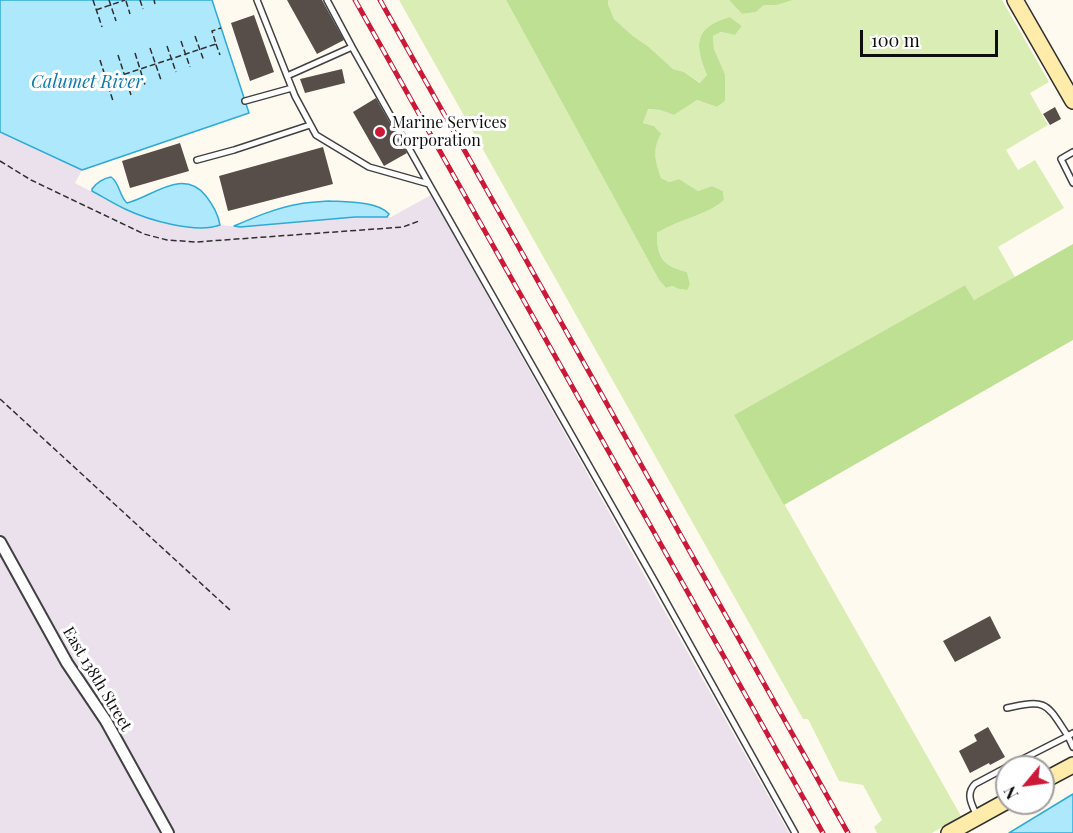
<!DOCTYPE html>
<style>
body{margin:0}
#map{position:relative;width:1073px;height:833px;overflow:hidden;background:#fffaef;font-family:"Playfair Display",serif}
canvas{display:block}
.north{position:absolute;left:995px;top:755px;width:60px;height:60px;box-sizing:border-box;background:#fff;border:2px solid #9f9f9f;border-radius:50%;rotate:241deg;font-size:16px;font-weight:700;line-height:24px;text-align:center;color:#0e0e0e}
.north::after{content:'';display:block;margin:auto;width:21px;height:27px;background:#cb1937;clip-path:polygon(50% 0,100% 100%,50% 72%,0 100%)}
.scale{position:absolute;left:860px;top:30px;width:138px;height:27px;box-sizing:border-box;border:3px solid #0e0e0e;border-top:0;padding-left:8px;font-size:18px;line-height:21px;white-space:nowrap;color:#0e0e0e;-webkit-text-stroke:4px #fff;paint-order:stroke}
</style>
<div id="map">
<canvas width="1073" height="833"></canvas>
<div class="north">N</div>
<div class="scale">100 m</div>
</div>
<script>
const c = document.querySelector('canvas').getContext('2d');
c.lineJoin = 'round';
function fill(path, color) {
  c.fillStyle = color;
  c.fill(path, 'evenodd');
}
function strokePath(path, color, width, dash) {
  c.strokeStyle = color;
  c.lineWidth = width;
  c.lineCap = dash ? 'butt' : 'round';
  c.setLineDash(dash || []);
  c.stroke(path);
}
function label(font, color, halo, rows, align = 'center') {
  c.font = font + ' "Playfair Display",serif';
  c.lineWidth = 6;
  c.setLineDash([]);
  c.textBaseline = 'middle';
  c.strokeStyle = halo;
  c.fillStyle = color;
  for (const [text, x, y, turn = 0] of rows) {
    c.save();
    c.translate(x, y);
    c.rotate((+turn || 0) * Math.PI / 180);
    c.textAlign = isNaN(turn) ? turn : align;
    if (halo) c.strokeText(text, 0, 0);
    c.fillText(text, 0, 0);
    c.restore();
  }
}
fill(new Path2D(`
 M0 132 82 170 75 183 124 209 148 218 182 226 214 228 220 225 240 227 355 217H391L431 195 789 833H0Z`), '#eae1ed');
fill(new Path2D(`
 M399 0H506L659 280 666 288 672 286 679 289 686 290 690 284 687 272C662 266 657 257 657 233 677 220 708 215 724 200L723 191 712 186 698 191 679 179 669 182 661 178C656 161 651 151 660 134L654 126 643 123 647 109 660 110 674 115 697 100 717 107 725 101V74L714 49 713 36 721 32 735 35 742 26 730 17C694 27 694 44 707 75L701 83 684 72 673 69 649 47 633 36 614 19 608 4V0H729L742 14 756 12 764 5H777L793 0H1002L1049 82 1030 93 1048 125 1006 150 1018 170 1035 160 1064 208 998 247 1015 277 974 300 965 285 734 415 961 816 932 833H877L874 827 882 820 863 785 839 781 808 719H803Z`), '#d9edb4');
fill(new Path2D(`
 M506 0H608V4L614 19 633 36 649 47 673 69 684 72 700 83 707 75C694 44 694 27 730 17L742 26 735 35 721 32 713 36 714 49 725 74V101L717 107 697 100 674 115 660 110 648 109 643 123 654 126 661 134C651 151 656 161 661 178L669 182 679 179 698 191 712 186 723 191 724 200C708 215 677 220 657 233 657 257 662 266 687 272L690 284 687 290 679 289 672 286 666 288 659 280Z
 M729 0H793L777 5H764L756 12 742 14Z
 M1073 244V340L784 505 734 415 965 285 974 300Z`), '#bee092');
const water = new Path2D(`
 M0 0H212L249 113 82 170 0 132Z
 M111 177C120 183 119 196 127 203 152 197 183 167 206 196 213 205 218 213 220 225 196 234 148 220 125 209 114 204 103 197 92 191V189C96 183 104 178 111 177Z
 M329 201C345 202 378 201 389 214L387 217H355L240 227 234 226C255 217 276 208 299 204 309 202 319 202 329 201Z
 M1073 794V833H1009Z`);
fill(water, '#aee8fc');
strokePath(water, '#2eaad9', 1.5);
fill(new Path2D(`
 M287 0H322L344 40 317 54Z
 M254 15 274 72 250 81 231 23Z
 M342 69 345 83 305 93 300 79Z
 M376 98 407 153 384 166 353 112Z
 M1055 107 1061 119 1050 125 1043 114Z
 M180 143 189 171 130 188 122 161Z
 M323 147 333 184 228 211 219 176Z
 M990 616 1001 638 955 662 943 641Z
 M988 727 1005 757 990 765 989 763 970 773 959 751 977 741 974 735Z`), '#574d49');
const lane = new Path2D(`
 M257 0 295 96 316 135 369 167 429 184 654 580 795 833
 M327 0 352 47
 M287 76 352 47 429 184
 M245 101 292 88
 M1073 152 1061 159 1073 183
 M197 160 234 150 310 125
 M1007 708C1048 699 1046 703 1068 736L1073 733
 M1007 767 1068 736 1073 747
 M977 816C972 805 965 794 975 784L1007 767`);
const street = new Path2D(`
 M0 542 67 663 106 721 168 833`);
const secondary = new Path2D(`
 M1015 0 1073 101
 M1043 781 1073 765
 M949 833 1007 801`);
strokePath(lane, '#414141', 8);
strokePath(street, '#414141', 14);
strokePath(secondary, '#303030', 18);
strokePath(new Path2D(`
 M93 0 102 27
 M109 0 116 21
 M140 0 143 9
 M154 0 155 4
 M126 1 130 14
 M96 10 125 0
 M195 36 204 61
 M181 41 190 67
 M216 44 220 55
 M167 46 176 72
 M150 48 161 80
 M135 53 145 85
 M118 55 131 95
 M100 60 113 101
 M107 80 216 44 212 31 221 28
 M0 161 31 180 144 234 167 240 196 242 403 227 419 221
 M0 399 230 610`), '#303030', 1.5, [6, 3]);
strokePath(lane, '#fff', 5);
strokePath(street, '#fff', 10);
strokePath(secondary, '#ffebaa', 15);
const rail = new Path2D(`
 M355 0 823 833
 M380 0 848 833`);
strokePath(rail, '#cb1937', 5);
strokePath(rail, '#fff', 3, [9]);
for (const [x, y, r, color] of [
 [380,132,6,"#cb1937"]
]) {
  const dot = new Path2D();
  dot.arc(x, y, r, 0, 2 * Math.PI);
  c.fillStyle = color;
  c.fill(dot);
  strokePath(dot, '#fff', 2);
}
label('16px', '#0e0e0e', '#fff', [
 ["Marine Services",392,123],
 ["Corporation",392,141]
], 'left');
label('16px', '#0e0e0e', '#fff', [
 ["East 138th Street",97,679,59]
]);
label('italic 18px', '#0b79ab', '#fff', [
 ["Calumet River",87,82]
]);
</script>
